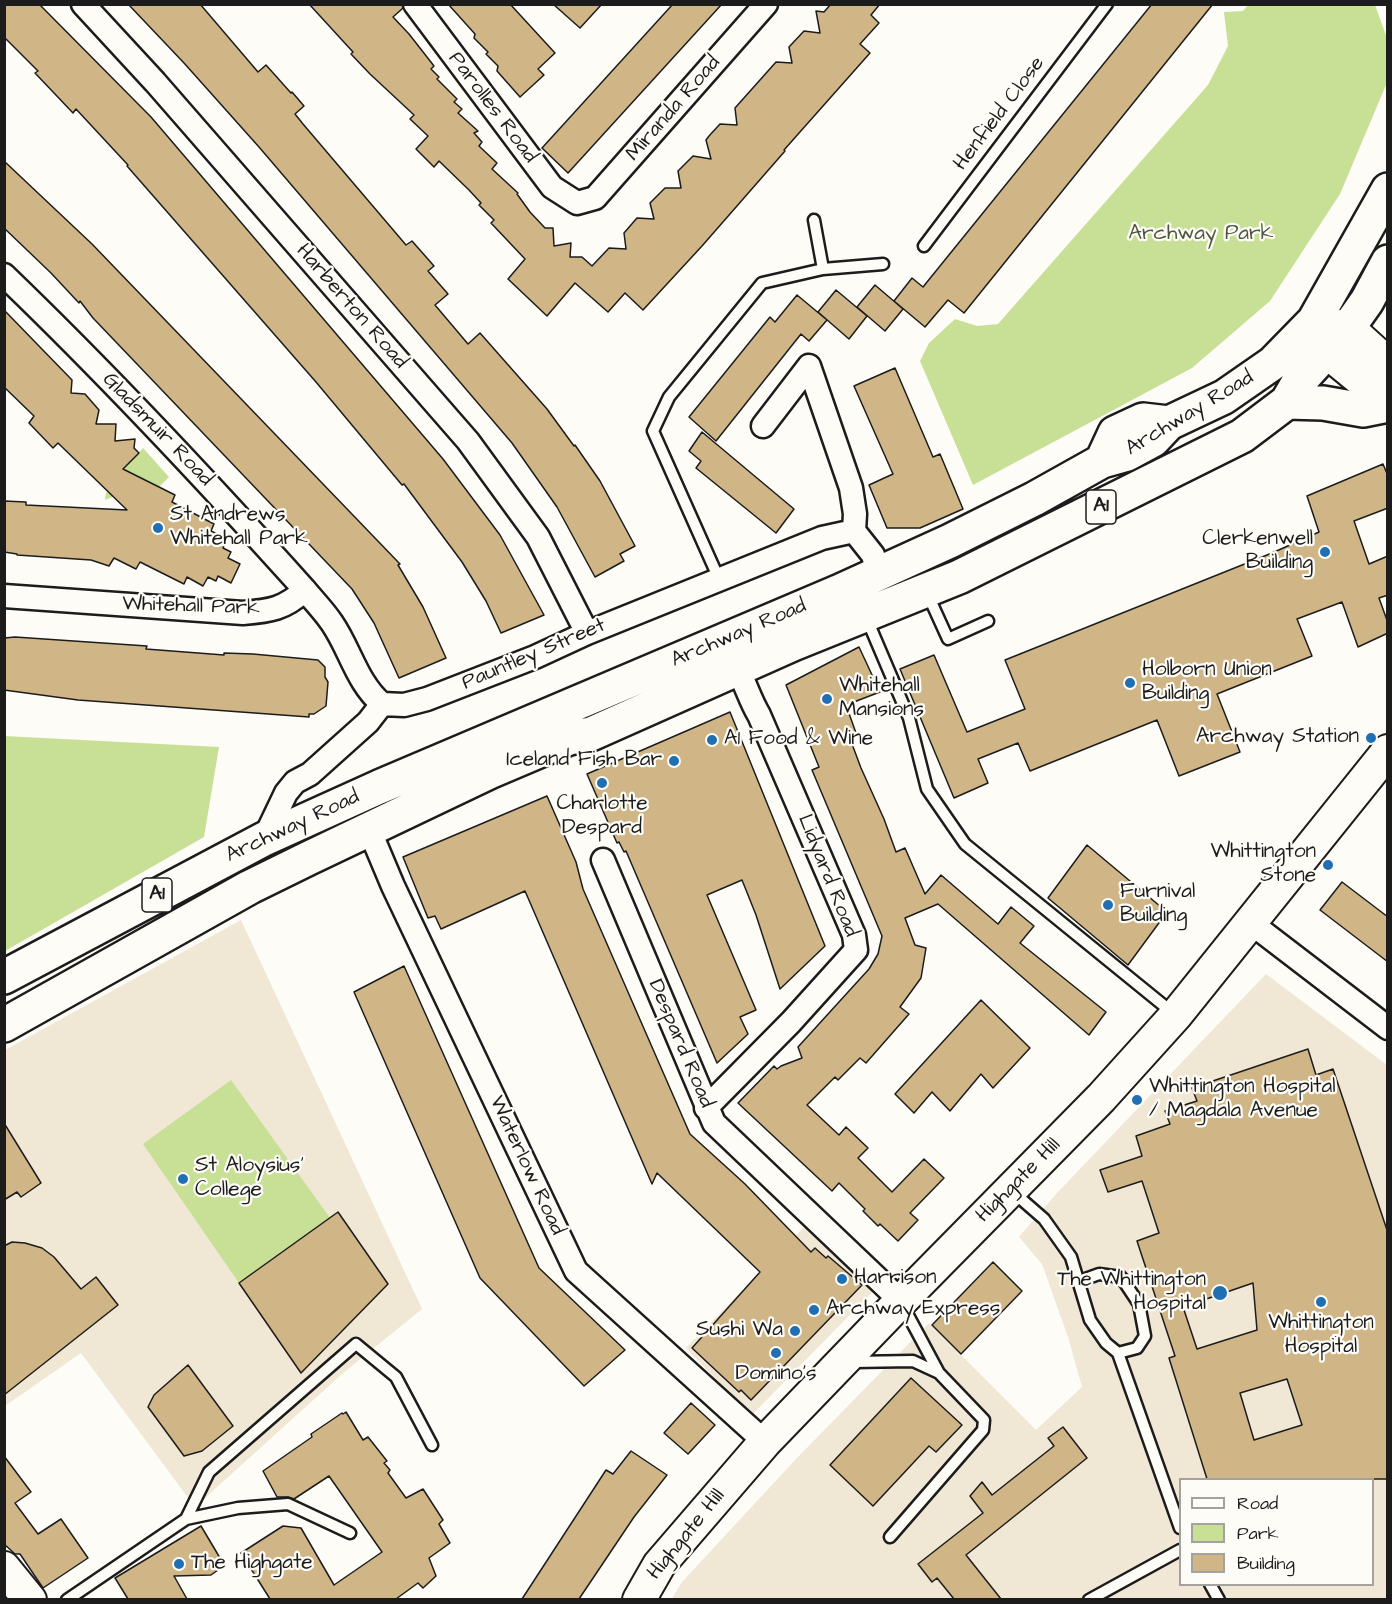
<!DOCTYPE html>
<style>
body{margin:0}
#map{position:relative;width:1392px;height:1604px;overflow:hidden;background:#fdfcf7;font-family:"Architects Daughter",sans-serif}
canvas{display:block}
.frame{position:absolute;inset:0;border:6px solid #1c1c1c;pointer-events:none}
.legend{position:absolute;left:1179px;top:1478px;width:195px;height:108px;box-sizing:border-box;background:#fdfcf7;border:2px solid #a3a29f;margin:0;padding:8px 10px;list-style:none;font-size:18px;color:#1c1c1c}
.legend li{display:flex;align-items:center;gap:12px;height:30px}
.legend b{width:30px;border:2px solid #a3a29f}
</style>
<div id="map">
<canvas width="1392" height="1604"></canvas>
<div class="frame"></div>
<ul class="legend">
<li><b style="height:8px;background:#fdfcf7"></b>Road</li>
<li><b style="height:16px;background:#c7e096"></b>Park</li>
<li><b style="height:16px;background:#d0b586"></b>Building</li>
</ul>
</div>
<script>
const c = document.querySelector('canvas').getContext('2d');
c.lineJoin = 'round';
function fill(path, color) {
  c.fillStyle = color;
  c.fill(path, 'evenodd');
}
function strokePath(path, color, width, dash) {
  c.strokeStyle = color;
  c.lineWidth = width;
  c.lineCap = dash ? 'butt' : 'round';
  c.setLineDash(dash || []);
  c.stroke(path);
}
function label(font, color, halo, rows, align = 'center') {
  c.font = font + ' "Architects Daughter",sans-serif';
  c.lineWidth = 4.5;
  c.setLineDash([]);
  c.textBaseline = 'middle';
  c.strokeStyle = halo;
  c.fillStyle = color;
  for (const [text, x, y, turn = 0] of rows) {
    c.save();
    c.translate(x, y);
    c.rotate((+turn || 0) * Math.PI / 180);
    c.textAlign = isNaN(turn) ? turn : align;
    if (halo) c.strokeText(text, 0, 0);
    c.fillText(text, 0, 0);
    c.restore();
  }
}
fill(new Path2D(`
 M241 920 422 1309 342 1374 195 1507 81 1353 5 1406V1050Z
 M1266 974 1387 1065V1599L671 1600 682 1582 796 1459 929 1323 1036 1430 1082 1387 1068 1337 1042 1264 1019 1237 1057 1193ZM1180 1480H1372V1584H1180Z
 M805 1226 874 1290 751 1416 686 1348Z`), '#f0e7d5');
fill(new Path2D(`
 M1249 4 1375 5 1387 38 1386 85 1340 194 1270 301 1192 368 973 485 920 361 929 343 955 319 977 326 998 324 1208 85 1228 46 1224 12 1243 11Z
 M143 448 169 477 159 487 115 496 105 500C107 478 130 464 143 448Z
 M4 736 219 747 204 837 5 951Z
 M231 1080 330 1218 239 1283 143 1144Z`), '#c7e096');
const building = new Path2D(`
 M4 4H39L151 117 443 459 500 535 544 615 501 633 486 601 462 562 404 484 402 485 316 382 127 166 128 165 76 109 73 113 35 73 38 71 4 37Z
 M128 4H200L258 72 266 65 291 93 292 92 304 106 295 114 303 124 406 245 412 241 434 266 428 271 448 294 435 305 468 344 480 333 547 409 574 446 575 445 600 481 635 546 620 554 624 561 595 577 557 507 512 443 259 147 184 63Z
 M309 4H402L403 8 393 17 409 34 434 66 431 69 439 77 437 79 457 99 454 102 462 109 458 113 478 131 474 133 482 142 479 146 497 163 492 169 518 193 517 194 530 212 545 228H553L554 246 571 243 570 257H582L592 266 609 248 626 249 624 233 637 218 654 219 650 203 665 188H681L678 171 693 156 711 159 706 140 709 136 720 124 737 125 735 108 776 62 792 63 789 47 804 31 820 33 816 11 824 12 831 4H880L871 15 879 23 860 44 870 53 784 150 785 151 702 246 643 310 625 293 608 312 575 283 547 316 508 279 525 259 491 223 494 220 479 205 481 203 469 190 439 161 434 167 416 149 428 136 410 119 414 115 370 74 351 54 353 52Z
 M448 4H510L555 53 538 69 544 75 520 97 497 71 498 66 486 54 488 52 474 38 475 34Z
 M553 4H602L580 28Z
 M673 4H722L568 173 542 148Z
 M1152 4H1213L964 313 948 300 925 327 894 301 912 278 923 287Z
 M4 161 92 244 400 564 398 565 423 607 446 658 399 678 374 623 352 589 93 318 80 301 79 303 51 273 4 228Z
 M875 285 903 309 885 331 857 307Z
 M836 290 867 316 849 339 818 312Z
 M797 295 827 320 809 341 801 334 716 441 689 417 770 317 775 322Z
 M4 310 72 380 71 393 85 394 99 410 96 424H116L115 441 135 439 134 448 139 453 123 469 175 495 172 502 214 524 211 531 227 539 223 548 231 552 228 558 240 564 231 583 218 576 216 581 208 577 203 586 187 577 184 584 140 562 136 569 114 558 109 566 91 560 17 555V554L4 552V501L26 502V505L127 510 58 443 53 448 29 423 34 416 4 387Z
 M895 368 933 457 940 454 963 509 920 528H887L869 485 893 474 854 386Z
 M702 432 794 509 776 533 696 468 701 461 689 451Z
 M1383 464 1388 476V508L1354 521 1369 564 1388 556V595L1379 598 1388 623V633L1358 647 1342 602 1297 619 1312 656 1217 694 1240 752 1179 776 1157 720 1030 771 1018 743 978 759 988 783 954 798 900 669 934 655 967 732 1025 709 1005 660 1272 553 1319 532 1307 496Z
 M15 637 147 646 146 649 224 655V653L253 654 318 660 325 667V677L328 682 326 706 314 714H309V717L78 700 4 690V638Z
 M859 647 880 692 846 705 856 733 849 736 861 768 884 819 896 852 905 848 925 894 941 875 998 924 1011 907 1034 926 1020 943 1106 1012 1089 1035 938 904 905 918 915 945 926 948 921 978 900 1007 909 1014 866 1063 860 1058 838 1080 835 1077 807 1105 839 1135 846 1127 868 1148 858 1158 892 1192 924 1159 944 1178 910 1213 918 1220 898 1241 880 1224 878 1226 863 1211 865 1209 839 1183 832 1191 738 1103 774 1066 777 1069 781 1066 802 1058 798 1047 869 969 878 954 882 936 812 770 819 767 786 685Z
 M730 712 825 946 780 989 756 915 742 880 707 895 756 1010 740 1017 748 1034 717 1063 626 851 624 852 619 842 617 843 587 774Z
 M547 796 576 862 583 889 690 1134 745 1184 811 1252 815 1248 826 1258 828 1256 862 1285 751 1400 741 1390 739 1392 692 1348 760 1272 657 1173 652 1184 525 891 441 929 435 916 428 918 403 857Z
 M1087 845 1167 912 1128 965 1048 898Z
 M1342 882 1388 917V962L1320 910Z
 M404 966 539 1268 625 1350 584 1386 480 1278 354 992Z
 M981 1000 1030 1048 993 1088 981 1074 950 1111 932 1092 914 1113 895 1094Z
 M1308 1049 1316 1075 1333 1069 1388 1233V1479H1207L1169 1358 1175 1356 1137 1241 1159 1233 1142 1181 1108 1192 1100 1170 1142 1156 1136 1136 1170 1124 1165 1111 1197 1101 1192 1088ZM1253 1283 1257 1330 1197 1349 1183 1307ZM1287 1379 1302 1425 1254 1440 1240 1393Z
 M4 1123 41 1183 21 1197 17 1192 4 1200Z
 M338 1212 388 1284 301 1373 239 1283Z
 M12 1242 25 1243 42 1248 54 1257 81 1289 96 1277 118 1305 4 1395V1246Z
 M993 1262 1022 1291 961 1354 932 1325Z
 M188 1365 233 1426 202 1451 184 1456 148 1407 154 1395Z
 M911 1378 962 1425 936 1452 929 1446 873 1506 830 1465Z
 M691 1403 715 1425 688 1454 664 1433Z
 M346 1412 363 1440 368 1437 387 1461 384 1463 390 1470 388 1473 406 1498 423 1489 443 1520 439 1524 450 1543 429 1558 436 1576 423 1588 418 1583 396 1599H270L241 1553 283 1526 301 1528 334 1585 382 1552 329 1476 294 1499 288 1497H277L263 1471 312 1437 311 1434 342 1413 343 1414Z
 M1063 1427 1087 1458 966 1555 1001 1599H954L937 1578 932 1582 918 1564 983 1513 970 1496 982 1482 992 1495 1054 1446 1048 1438Z
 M631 1451 667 1475 634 1517 579 1599H522L606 1470 613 1474Z
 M4 1456 31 1492 15 1503 38 1534 61 1519 88 1558 43 1588 20 1554H15L4 1544Z
 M201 1526 220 1558 218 1570 211 1575 174 1576 187 1599H128L115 1578Z`);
fill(building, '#d0b586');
strokePath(building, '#1c1c1c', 1.5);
const service = new Path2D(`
 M814 220 823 269
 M924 246 1107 4
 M719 579 653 431 669 397 762 283 823 269 883 264
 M928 595 948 639 988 621
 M866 617 909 718 927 789 965 844 1173 1013
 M1013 1192 1044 1219 1071 1257 1090 1320 1106 1343 1118 1353 1180 1528
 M1077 1282 1099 1274 1121 1277 1139 1304 1145 1336 1137 1348 1118 1353
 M852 1362 913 1361 939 1373
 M186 1519 209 1472 356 1344 396 1377 432 1445
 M890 1537 983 1430 984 1420 939 1373 902 1304
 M1210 1584 1219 1600
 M67 1600 186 1519 238 1508 288 1504 350 1533
 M1089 1600 1180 1550`);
const minor = new Path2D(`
 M83 4 155 82 468 441 538 537 587 633
 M415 4 552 187 577 203 595 198 766 4
 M4 275C109 376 208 482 305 590
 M763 426 809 366 851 488 855 514 854 531 873 555 878 573
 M4 596 243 613C270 611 284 609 305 590 314 601 324 611 332 623 350 649 357 683 382 704
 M369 829 393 886 576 1271 765 1442
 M264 839 286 793 295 782 310 774 368 722 382 704 404 705 427 699 535 657 587 633 822 538 854 531
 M603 860 714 1123 901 1301
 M1251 923 1388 1028
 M706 1108 791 1022 856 950 854 935 759 715C750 700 746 685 738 670`);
const secondary = new Path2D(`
 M1321 323 1348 328 1388 364
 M1317 328 1327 352 1388 402
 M4 1568 30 1600
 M639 1600 659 1565 765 1442 901 1301 1101 1098 1176 1015 1388 751`);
const trunk = new Path2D(`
 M1287 402 1323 403 1363 410 1388 405
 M1102 461 1115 433 1143 420 1169 423
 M4 977 264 839 379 787 838 592 950 541 1034 499 1102 461 1127 454 1153 440 1169 423 1224 397 1273 363 1314 321 1388 190
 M4 1025 250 887 309 858 489 772 569 738 591 734 793 644 959 577 1242 436 1287 402 1298 383 1348 328 1367 301 1388 262`);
strokePath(service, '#1c1c1c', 15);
strokePath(minor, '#1c1c1c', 27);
strokePath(secondary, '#1c1c1c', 36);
strokePath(trunk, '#1c1c1c', 38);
strokePath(service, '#fdfcf7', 10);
strokePath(minor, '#fdfcf7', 22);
strokePath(secondary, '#fdfcf7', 32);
strokePath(trunk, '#fdfcf7', 33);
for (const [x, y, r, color] of [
 [158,528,6,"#1f6fb2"],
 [1325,552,6,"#1f6fb2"],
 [1130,683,6,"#1f6fb2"],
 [827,699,6,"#1f6fb2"],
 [1371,738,6,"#1f6fb2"],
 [712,740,6,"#1f6fb2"],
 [674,761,6,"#1f6fb2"],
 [602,783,6,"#1f6fb2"],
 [1328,865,6,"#1f6fb2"],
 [1108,905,6,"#1f6fb2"],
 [1137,1100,6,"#1f6fb2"],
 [183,1179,6,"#1f6fb2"],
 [842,1279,6,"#1f6fb2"],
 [1220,1293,8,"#1f6fb2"],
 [1321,1302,6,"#1f6fb2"],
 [814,1310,6,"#1f6fb2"],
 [795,1331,6,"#1f6fb2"],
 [776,1353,6,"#1f6fb2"],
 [179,1564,6,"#1f6fb2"]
]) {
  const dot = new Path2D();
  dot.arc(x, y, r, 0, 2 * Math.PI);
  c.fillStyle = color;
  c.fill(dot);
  strokePath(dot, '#fdfcf7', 2);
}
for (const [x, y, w] of [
 [1101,507,30],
 [157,895,30]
]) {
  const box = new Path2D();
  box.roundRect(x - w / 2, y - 17, w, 34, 4.5);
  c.fillStyle = '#fdfcf7';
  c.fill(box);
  strokePath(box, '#1c1c1c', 1.5);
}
label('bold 20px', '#1c1c1c', null, [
 ["A1",1101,507],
 ["A1",157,895]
]);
label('21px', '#1c1c1c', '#fdfcf7', [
 ["Parolles Road",492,108,53],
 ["Miranda Road",674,109,-49],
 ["Henfield Close",1000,114,-53],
 ["Harberton Road",351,307,49],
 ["Archway Road",1190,414,-31],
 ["Gladsmuir Road",157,430,46],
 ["Whitehall Park",191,607,2],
 ["Archway Road",739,634,-23],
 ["Pauntley Street",534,655,-23],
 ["Archway Road",293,827,-25],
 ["Lidyard Road",827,876,68],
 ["Despard Road",680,1044,67],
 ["Waterlow Road",526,1166,65],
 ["Highgate Hill",1019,1181,-45],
 ["Highgate Hill",687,1535,-51]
]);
label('21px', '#4f5741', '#fdfcf7', [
 ["Archway Park",1201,235]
]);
label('21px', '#1c1c1c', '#fdfcf7', [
 ["St Andrews",170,516],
 ["Whitehall Park",170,540],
 ["Clerkenwell",1313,540,"right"],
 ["Building",1313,564,"right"],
 ["Holborn Union",1142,671],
 ["Building",1142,695],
 ["Whitehall",839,687],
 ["Mansions",839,711],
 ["Archway Station",1359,738,"right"],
 ["A1 Food & Wine",724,740],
 ["Iceland Fish Bar",662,761,"right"],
 ["Charlotte",602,805,"center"],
 ["Despard",602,829,"center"],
 ["Whittington",1316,853,"right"],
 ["Stone",1316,877,"right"],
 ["Furnival",1120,893],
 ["Building",1120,917],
 ["Whittington Hospital",1149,1088],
 ["/ Magdala Avenue",1149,1112],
 ["St Aloysius'",195,1167],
 ["College",195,1191],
 ["Harrison",854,1279],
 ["The Whittington",1206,1281,"right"],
 ["Hospital",1206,1305,"right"],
 ["Archway Express",826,1310],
 ["Whittington",1321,1324,"center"],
 ["Hospital",1321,1348,"center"],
 ["Sushi Wa",783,1331,"right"],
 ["Domino's",776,1375,"center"],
 ["The Highgate",191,1564]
], 'left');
</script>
